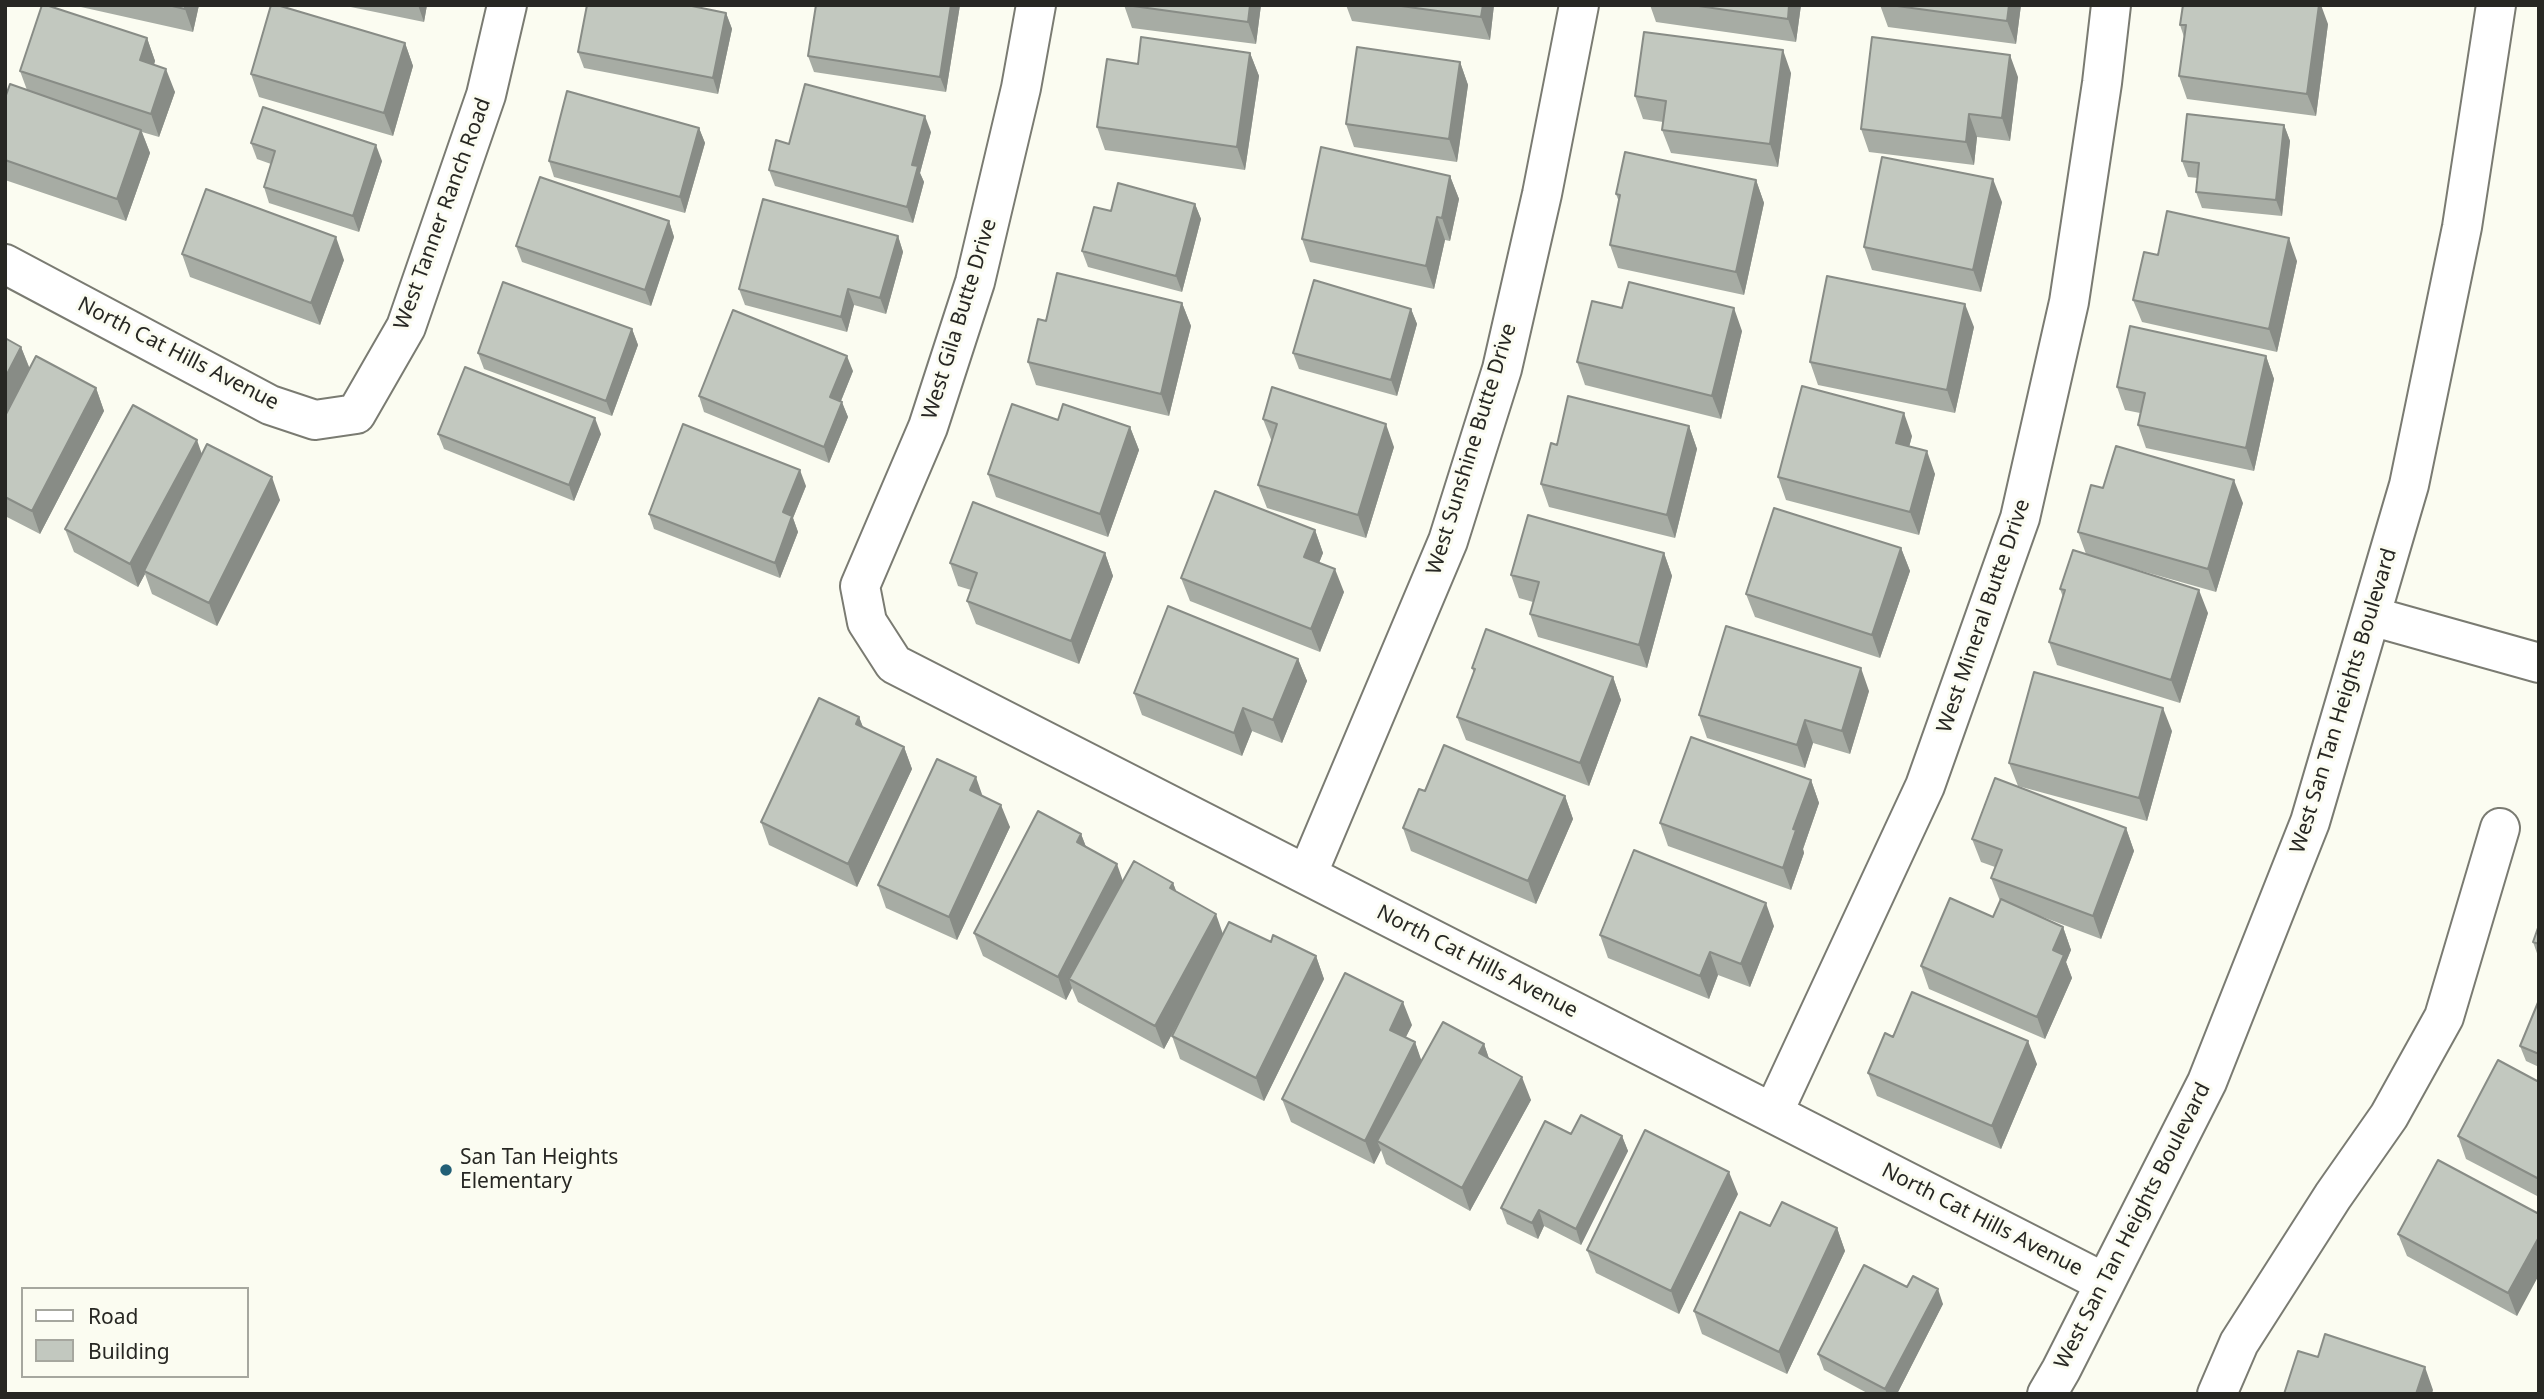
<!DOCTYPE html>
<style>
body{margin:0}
#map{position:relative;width:2544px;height:1399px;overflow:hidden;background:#fbfcf1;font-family:"Noto Sans",sans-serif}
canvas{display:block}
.frame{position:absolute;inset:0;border:7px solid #272723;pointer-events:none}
.legend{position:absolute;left:21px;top:1287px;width:228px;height:91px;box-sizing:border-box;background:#fbfcf1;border:2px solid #a6a79f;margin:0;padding:9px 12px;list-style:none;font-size:21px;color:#272723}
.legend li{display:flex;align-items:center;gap:14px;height:35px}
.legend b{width:35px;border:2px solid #a6a79f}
</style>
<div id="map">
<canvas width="2544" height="1399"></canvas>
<div class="frame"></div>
<ul class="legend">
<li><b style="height:9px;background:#fff"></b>Road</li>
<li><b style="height:19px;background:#c2c8bf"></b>Building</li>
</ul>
</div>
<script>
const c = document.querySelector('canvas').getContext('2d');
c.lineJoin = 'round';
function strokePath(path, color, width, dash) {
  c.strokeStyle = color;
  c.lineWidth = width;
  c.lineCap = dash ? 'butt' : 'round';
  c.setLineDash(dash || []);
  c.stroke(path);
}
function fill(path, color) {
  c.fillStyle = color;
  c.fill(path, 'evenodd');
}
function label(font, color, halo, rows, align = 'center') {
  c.font = font + ' "Noto Sans",sans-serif';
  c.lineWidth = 6;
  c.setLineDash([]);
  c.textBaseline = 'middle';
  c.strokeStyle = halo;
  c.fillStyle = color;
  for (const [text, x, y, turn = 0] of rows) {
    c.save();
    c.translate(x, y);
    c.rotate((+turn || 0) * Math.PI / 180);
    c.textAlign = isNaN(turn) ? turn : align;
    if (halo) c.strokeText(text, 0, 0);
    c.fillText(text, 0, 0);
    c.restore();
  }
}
const minor = new Path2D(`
 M1036 5 1021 88 975 282 928 427 860 586 867 622 894 664 2105 1283
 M5 264 270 405 315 420 356 414 406 327 486 95 507 5
 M2371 616 2539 663
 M1307 875 1448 541 1502 369 1542 194 1579 5
 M1773 1113 1925 786 2020 518 2069 302 2102 83 2111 5
 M2047 1394 2061 1370 2207 1082 2310 822 2409 485 2462 227 2496 5
 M2217 1394 2239 1343 2333 1196 2389 1116 2444 1017 2500 828`);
strokePath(minor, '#7a7b72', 42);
strokePath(minor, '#fff', 38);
fill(new Path2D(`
 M72 5H199L193 32Z
 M341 5H427L424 22Z
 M816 5H960L946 92 814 72 808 56Z
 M1124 5H1261L1256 44 1132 28Z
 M1346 5H1494L1490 40 1352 21Z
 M1650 5H1801L1796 42 1656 22Z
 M1880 5H2021L2016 44 1888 27Z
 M726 13 732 29 718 94 584 68 578 52Z
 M2328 24 2316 116 2187 99 2179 76 2184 37 2180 25Z
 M147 38 155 61 154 65 175 92 159 137 142 132 150 153 126 221 5 180V98L27 90 20 71Z
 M405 43 413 66 393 136 259 97 251 74Z
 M1250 53 1259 76 1245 170 1105 150 1097 127 1138 64Z
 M1460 62 1468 85 1457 162 1354 147 1346 124Z
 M1791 73 1778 167 1671 153 1662 130 1663 122 1643 119 1635 96Z
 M2018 77 2010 141 1977 137 1974 165 1869 152 1861 129Z
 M2284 125 2290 141 2282 216 2202 208 2196 192 2198 178 2188 177 2182 161Z
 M699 128 705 143 685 213 554 177 549 161Z
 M931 132 920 173 924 182 913 223 775 186 769 170 789 144Z
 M251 143 382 161 359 232 269 203 264 187 271 164 257 159Z
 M1450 176 1459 199 1450 241 1445 240 1434 289 1310 262 1302 239Z
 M1756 180 1764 203 1744 295 1618 268 1610 245 1619 202 1616 194Z
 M2002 202 1981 292 1872 270 1864 247Z
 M1195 204 1201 219 1182 292 1088 267 1082 251 1111 211Z
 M669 221 674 237 651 306 522 262 516 246Z
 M898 236 903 252 886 314 854 305 847 332 745 305 739 289Z
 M182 254 344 260 320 325 190 277Z
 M2158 255 2297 261 2277 352 2142 322 2133 300Z
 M1182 303 1191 326 1169 416 1036 385 1028 362 1046 321Z
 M1622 308 1742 331 1721 419 1585 385 1577 362Z
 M1411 309 1417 324 1397 396 1299 369 1293 353Z
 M1974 327 1955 413 1818 385 1810 362Z
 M632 329 638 345 612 416 484 369 478 353Z
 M5 338 21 347 30 369 96 388 104 411 40 534 5 516Z
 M2266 356 2274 379 2254 471 2146 448 2138 425 2140 413 2125 410 2117 387Z
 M853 371 841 401 848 417 829 463 704 412 699 396Z
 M1263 419 1394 447 1366 538 1267 508 1258 485 1272 442Z
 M1058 420 1130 427 1139 450 1108 537 996 497 988 474Z
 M1689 426 1697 449 1675 538 1549 507 1541 484 1557 445Z
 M438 434H601L574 501 444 449Z
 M1912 436 1909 447 1935 474 1919 535 1786 500 1778 477Z
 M202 454 280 500 217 626 152 594 145 574 138 587 74 552 65 529Z
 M806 486 793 518 798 532 780 578 654 529 649 514Z
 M2103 488 2243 503 2216 592 2096 558 2208 613 2180 703 2057 665 2049 642 2063 597 2060 589 2086 554 2078 532Z
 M1315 530 1323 553 1319 563 1344 592 1320 652 1190 601 1181 578Z
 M1901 548 1910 571 1880 658 1755 617 1746 594Z
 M1105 553 1113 576 1079 664 976 624 967 601 971 590 958 586 950 563Z
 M1664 553 1672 576 1647 668 1538 637 1530 614 1533 602 1519 598 1511 575Z
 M1298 659 1307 681 1282 743 1252 731 1242 756 1142 715 1134 693Z
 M1472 668 1613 677 1621 700 1589 786 1466 740 1457 717 1474 673Z
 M1869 691 1850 754 1813 743 1805 768 1707 738 1699 715Z
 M859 717 863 727 904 747 912 769 857 887 769 845 761 822Z
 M2172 731 2147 821 2018 786 2009 763Z
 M1811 780 1819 803 1803 849 1804 853 1791 890 1668 846 1660 823Z
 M1425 791 1565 796 1573 819 1536 904 1411 851 1403 828Z
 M982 796 1010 827 957 940 886 908 878 885Z
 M2126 828 2134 851 2101 939 2027 911 2063 927 2071 950 2066 962 2072 978 2045 1039 1929 989 1921 966 1993 917 2000 901 1991 878 1995 867 1981 862 1972 839Z
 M1081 834 1086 847 1123 881 1173 883 1176 891 1223 934 1271 942 1316 956 1324 979 1264 1101 1180 1059 1172 1036 1190 1000 1164 1049 1078 1002 1072 988 1066 1000 983 956 974 933Z
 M2539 925V959L2533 942Z
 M1774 926 1750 987 1718 975 1709 999 1608 958 1600 935Z
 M2539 1000V1067L2526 1061 2520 1046Z
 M1412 1025 1405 1038 1415 1042 1421 1061 1484 1044 1489 1059 1531 1100 1470 1211 1386 1164 1381 1150 1374 1164 1291 1122 1282 1099Z
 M2037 1064 2001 1149 1877 1096 1868 1073Z
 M2539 1082V1197L2466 1159 2458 1136Z
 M1571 1134 1622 1136 1628 1151 1581 1245 1544 1226 1538 1239 1507 1224 1501 1208Z
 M1738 1194 1679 1314 1596 1273 1587 1250Z
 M2539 1214 2517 1316 2407 1256 2398 1234Z
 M1837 1228 1845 1251 1787 1374 1702 1334 1694 1311Z
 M1907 1287 1943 1304 1897 1394H1869L1824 1370 1818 1354Z`), '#a7aca4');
fill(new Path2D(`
 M185 5H199L193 32 185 9Z
 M418 5H427L424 22Z
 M951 5H960L946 92 940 77Z
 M1250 5H1261L1256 44 1248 22Z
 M1483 5H1494L1490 40 1481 17Z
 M1789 5H1801L1796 42 1788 19Z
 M2009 5H2021L2016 44 2007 21Z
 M2319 5H2321L2328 24 2316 116 2307 94Z
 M726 13 732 29 718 94 713 78Z
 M147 38 155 61 148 82 140 60Z
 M405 43 413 66 393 136 384 113Z
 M1783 50 1791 73 1778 167 1770 144Z
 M1250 53 1259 76 1245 170 1237 147Z
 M2010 55 2018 77 2010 141 2002 118Z
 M1460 62 1468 85 1457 162 1449 139Z
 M166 69 175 92 159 137 151 114Z
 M1969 114 1977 137 1974 165 1966 142Z
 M925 116 931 132 920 173 924 182 913 223 907 207 912 165Z
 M2284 125 2290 141 2282 216 2276 200Z
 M699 128 705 143 685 213 680 197Z
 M141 130 150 153 126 221 117 199Z
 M376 145 382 161 359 232 353 216Z
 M1450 176 1459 199 1450 241 1442 218Z
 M1993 179 2002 202 1981 292 1973 270Z
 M1756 180 1764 203 1744 295 1736 272Z
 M1195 204 1201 219 1182 292 1176 276Z
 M1437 217 1445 240 1434 289 1426 266Z
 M669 221 674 237 651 306 645 290Z
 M898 236 903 252 886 314 880 298Z
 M336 237 344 260 320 325 311 303Z
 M2289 238 2297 261 2277 352 2269 329Z
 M848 289 854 305 847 332 841 317Z
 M1182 303 1191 326 1169 416 1161 394Z
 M1965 304 1974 327 1955 413 1947 390Z
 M1734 308 1742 331 1721 419 1712 396Z
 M1411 309 1417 324 1397 396 1391 380Z
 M632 329 638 345 612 416 606 401Z
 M21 347 30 370 5 417V378Z
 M847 356 853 371 836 413 830 397Z
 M2266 356 2274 379 2254 471 2246 448Z
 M96 388 104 411 40 534 32 511Z
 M842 402 848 417 829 463 824 447Z
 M1904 413 1912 436 1904 466 1896 443Z
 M595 418 601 434 574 501 569 485Z
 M1386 424 1394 447 1366 538 1358 515Z
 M1689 426 1697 449 1675 538 1667 515Z
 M1130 427 1139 450 1108 537 1100 514Z
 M197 440 205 463 144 571 145 574 138 587 130 564Z
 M1927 451 1935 474 1919 535 1910 512Z
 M800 470 806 486 793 518 798 532 780 578 775 563 783 512Z
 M272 477 280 500 217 626 209 603Z
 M2234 480 2243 503 2216 592 2208 569Z
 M1315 530 1323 553 1312 580 1304 557Z
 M1901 548 1910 571 1880 658 1872 635Z
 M1105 553 1113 576 1079 664 1071 641Z
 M1664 553 1672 576 1647 668 1639 645Z
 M1335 569 1344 592 1320 652 1311 629Z
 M2199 590 2208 613 2180 703 2171 680Z
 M1298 659 1307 681 1282 743 1273 720Z
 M1861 668 1869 691 1850 754 1842 731Z
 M1613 677 1621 700 1589 786 1580 763Z
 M1243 708 1252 731 1242 756 1234 733Z
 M2163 708 2172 731 2147 821 2139 798Z
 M859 717 868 740 856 724Z
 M1805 720 1813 743 1805 768 1797 745Z
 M904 747 912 769 857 887 848 864Z
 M976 777 984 800 970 790Z
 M1811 780 1819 803 1803 849 1804 853 1791 890 1783 868 1793 829Z
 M1565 796 1573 819 1536 904 1528 881Z
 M1001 805 1010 827 957 940 949 917Z
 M2126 828 2134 851 2101 939 2093 916Z
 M1081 834 1090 857 1077 842Z
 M1117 864 1125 887 1069 979 1072 988 1066 1000 1058 977Z
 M1173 883 1182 906 1170 888Z
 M1766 903 1774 926 1750 987 1741 964Z
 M1216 914 1224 937 1164 1049 1155 1026Z
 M2063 927 2071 950 2066 962 2072 978 2045 1039 2037 1017 2053 950Z
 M1710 952 1718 975 1709 999 1700 976Z
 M1316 956 1324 979 1264 1101 1256 1078Z
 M1403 1002 1412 1025 1398 1053 1390 1030Z
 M2028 1041 2037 1064 2001 1149 1992 1126Z
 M1415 1042 1423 1065 1377 1141 1381 1150 1374 1164 1365 1141Z
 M1484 1044 1492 1067 1479 1053Z
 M1522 1077 1531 1100 1470 1211 1462 1188Z
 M1622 1136 1628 1151 1581 1245 1576 1229Z
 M1729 1172 1738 1194 1679 1314 1671 1291Z
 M1539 1210 1544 1226 1538 1239 1532 1223Z
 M1837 1228 1845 1251 1787 1374 1779 1352Z
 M2539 1237V1275L2517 1316 2508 1293Z
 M1938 1289 1943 1304 1897 1394H1887L1885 1389Z
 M2425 1367 2433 1390 2432 1394H2416Z`), '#888c86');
const building = new Path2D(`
 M42 5H46L147 38 140 60 166 69 151 114 20 71Z
 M168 5H185V9Z
 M271 5H277L405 43 384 113 251 74Z
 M587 5H687L726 13 713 78 578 52Z
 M816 5H951L940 77 808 56Z
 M1126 5H1250L1248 22Z
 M1394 5H1483L1481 17Z
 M1692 5H1789L1788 19Z
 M1890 5H2009L2007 21Z
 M2183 5H2319L2307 94 2179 76 2186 25H2180Z
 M1644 32 1783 50 1770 144 1662 130 1666 101 1635 96Z
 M1141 37 1250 53 1237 147 1097 127 1107 59 1138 64Z
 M1872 37 2010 55 2002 118 1969 114 1966 142 1861 129Z
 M1357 47 1460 62 1449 139 1346 124Z
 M10 84 141 130 117 199 5 160V98Z
 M805 84 925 116 912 165 918 166 907 207 769 170 776 140 789 144Z
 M567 91 699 128 680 197 549 161Z
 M263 107 376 145 353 216 264 187 275 151 251 143Z
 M2187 114 2284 125 2276 200 2196 192 2199 163 2182 161Z
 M1321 147 1450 176 1442 218 1437 217 1426 266 1302 239Z
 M1625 152 1756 180 1736 272 1610 245 1620 195 1616 194Z
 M1882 157 1993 179 1973 270 1864 247Z
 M540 177 669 221 645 290 516 246Z
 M1118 183 1195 204 1176 276 1082 251 1094 207 1111 211Z
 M206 189 336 237 311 303 182 254Z
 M763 199 898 236 880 298 848 289 841 317 739 289Z
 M2167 211 2289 238 2269 329 2133 300 2144 252 2158 255Z
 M1057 273 1182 303 1161 394 1028 362 1038 319 1046 321Z
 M1827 276 1965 304 1947 390 1810 362Z
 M1314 280 1411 309 1391 380 1293 353Z
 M503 282 632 329 606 401 478 353Z
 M1629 282 1734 308 1712 396 1577 362 1592 301 1622 308Z
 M733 310 847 356 830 397 842 402 824 447 699 396Z
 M2130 326 2266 356 2246 448 2138 425 2145 393 2117 387Z
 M5 338 21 347 5 378Z
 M36 356 96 388 32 511 5 497V416Z
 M465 367 595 418 569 485 438 434Z
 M1802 386 1904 413 1896 443 1927 451 1910 512 1778 477Z
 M1272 387 1386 424 1358 515 1258 485 1277 424 1263 419Z
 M1568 396 1689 426 1667 515 1541 484 1551 443 1557 445Z
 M1012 404 1058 420 1063 404 1130 427 1100 514 988 474Z
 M133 405 197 440 130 564 65 529Z
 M683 424 800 470 783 512 792 516 775 563 649 514Z
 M207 444 272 477 209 603 144 571Z
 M2116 446 2234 480 2208 569 2078 532 2091 485 2103 488Z
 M1215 491 1315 530 1304 557 1335 569 1311 629 1181 578Z
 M973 502 1105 553 1071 641 967 601 977 573 950 563Z
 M1774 508 1901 548 1872 635 1746 594Z
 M1528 515 1664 553 1639 645 1530 614 1539 582 1511 575Z
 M2073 550 2199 590 2171 680 2049 642 2065 590 2060 589Z
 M1168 606 1298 659 1273 720 1243 708 1234 733 1134 693Z
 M1726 626 1861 668 1842 731 1805 720 1797 745 1699 715Z
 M1486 629 1613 677 1580 763 1457 717 1475 669 1472 668Z
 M2034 672 2163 708 2139 798 2009 763Z
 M819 698 859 717 856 724 904 747 848 864 761 822Z
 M1691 737 1811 780 1793 829 1796 830 1783 868 1660 823Z
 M1444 745 1565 796 1528 881 1403 828 1419 789 1425 791Z
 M937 759 976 777 970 790 1001 805 949 917 878 885Z
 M1995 778 2126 828 2093 916 1991 878 2002 850 1972 839Z
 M1038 811 1081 834 1077 842 1117 864 1058 977 974 933Z
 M1634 850 1766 903 1741 964 1710 952 1700 976 1600 935Z
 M1134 861 1173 883 1170 888 1216 914 1155 1026 1069 979Z
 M1950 898 1993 917 2001 899 2063 927 2053 950 2064 955 2037 1017 1921 966Z
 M1229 922 1271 942 1273 935 1316 956 1256 1078 1172 1036Z
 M2539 925V944L2533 942Z
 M1345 973 1403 1002 1390 1030 1415 1042 1365 1141 1282 1099Z
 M1912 992 2028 1041 1992 1126 1868 1073 1885 1033 1893 1037Z
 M2539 1000V1054L2520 1046Z
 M1443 1022 1484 1044 1479 1053 1522 1077 1462 1188 1377 1141Z
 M2498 1060 2539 1082V1179L2458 1136Z
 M1581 1115 1622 1136 1576 1229 1539 1210 1532 1223 1501 1208 1545 1121 1571 1134Z
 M1645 1130 1729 1172 1671 1291 1587 1250Z
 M2438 1160 2539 1214V1237L2508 1293 2398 1234Z
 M1782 1202 1837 1228 1779 1352 1694 1311 1740 1212 1770 1226Z
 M1864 1265 1907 1287 1913 1276 1938 1289 1885 1389 1818 1354Z
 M2325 1334 2425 1367 2416 1394H2284L2298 1351 2318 1357Z`);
fill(building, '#c2c8bf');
strokePath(building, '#888c86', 2);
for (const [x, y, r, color] of [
 [446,1170,7,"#215f76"]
]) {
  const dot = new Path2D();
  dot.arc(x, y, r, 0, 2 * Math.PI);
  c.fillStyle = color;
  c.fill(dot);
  strokePath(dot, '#fbfcf1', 2.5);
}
label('21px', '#272723', '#fbfcf1', [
 ["West Tanner Ranch Road",443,214,-70],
 ["West Gila Butte Drive",960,319,-73],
 ["North Cat Hills Avenue",178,354,27],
 ["West Sunshine Butte Drive",1472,449,-73],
 ["West Mineral Butte Drive",1984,616,-71],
 ["West San Tan Heights Boulevard",2344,701,-73],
 ["North Cat Hills Avenue",1477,962,27],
 ["North Cat Hills Avenue",1982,1220,27],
 ["West San Tan Heights Boulevard",2133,1226,-63]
]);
label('21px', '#272723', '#fbfcf1', [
 ["San Tan Heights",460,1158],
 ["Elementary",460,1182]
], 'left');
</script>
